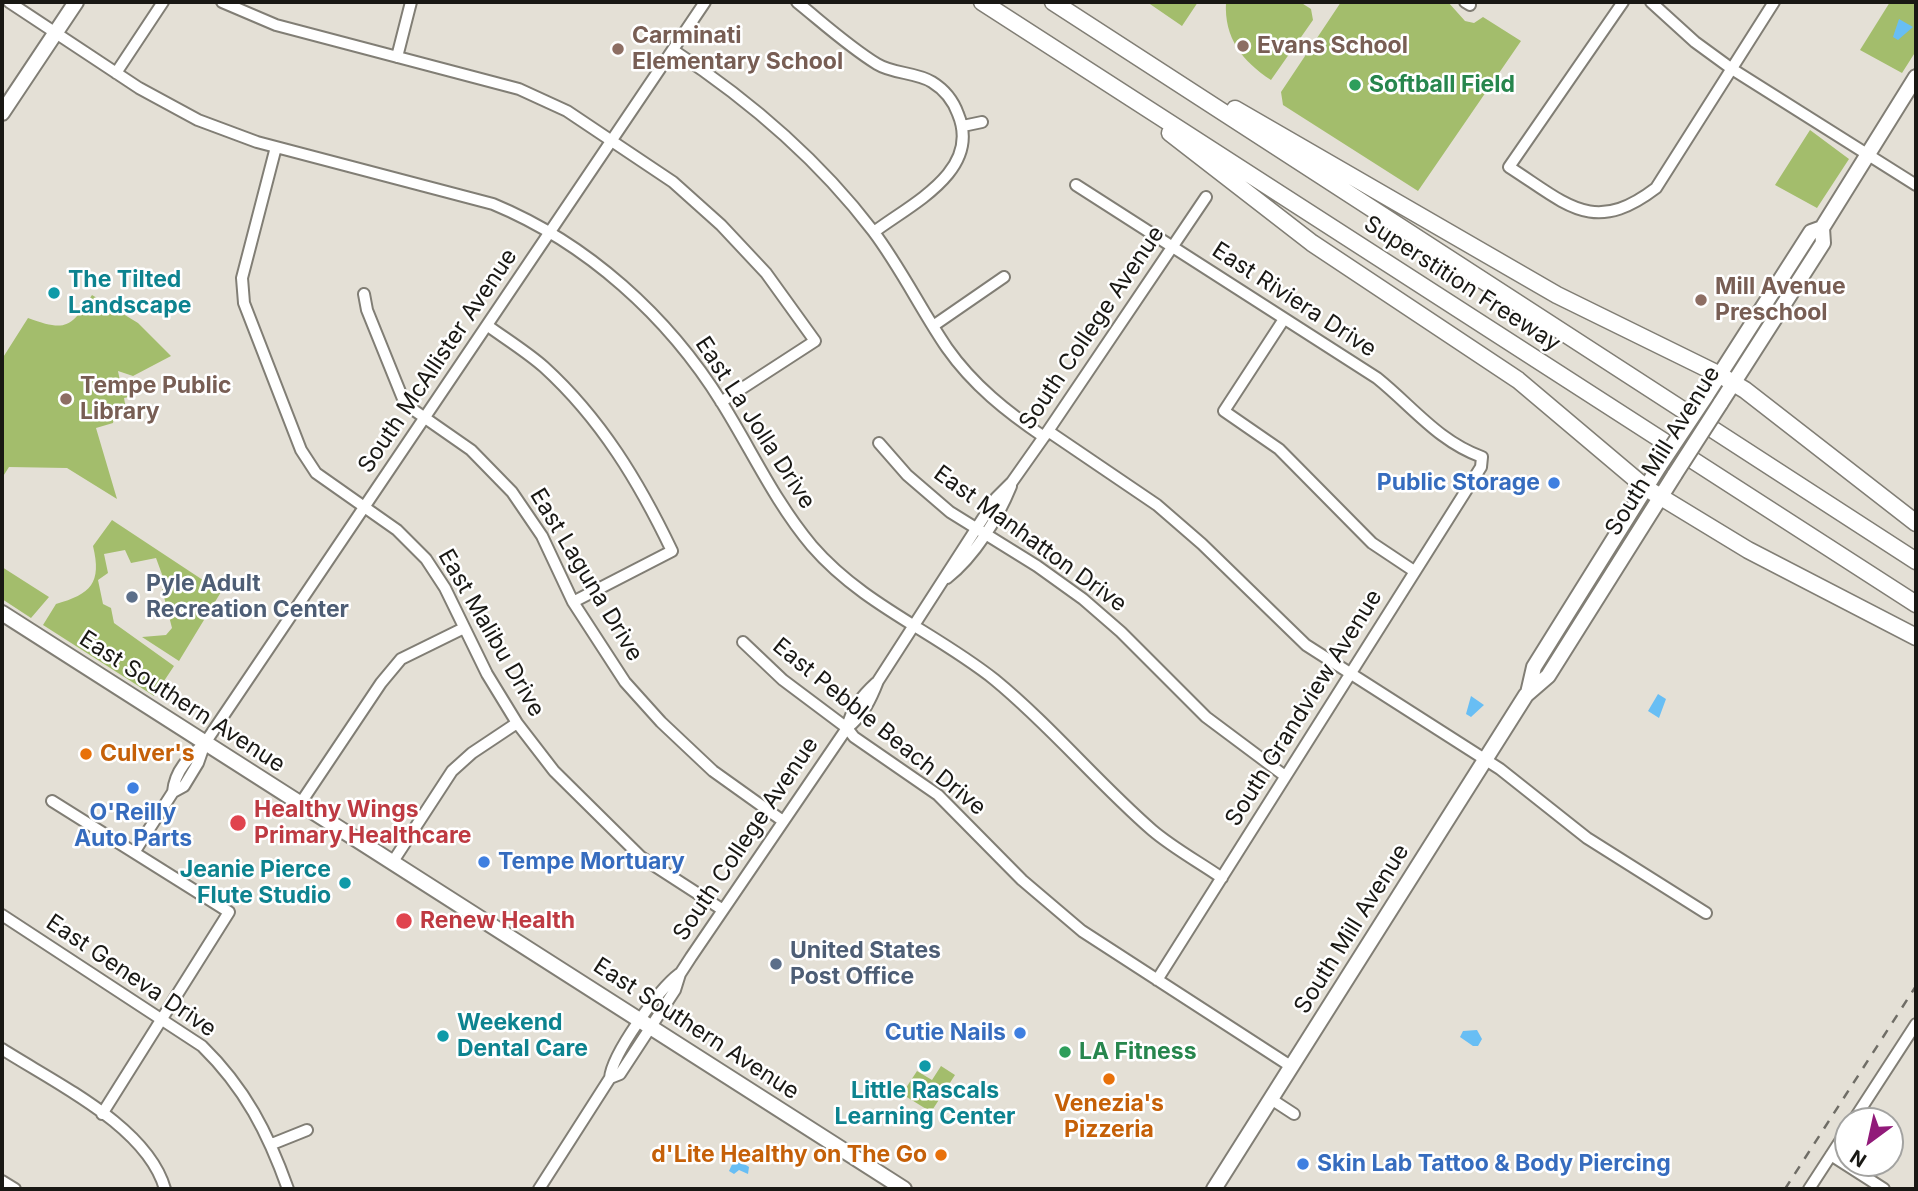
<!DOCTYPE html>
<style>
body{margin:0}
#map{position:relative;width:1918px;height:1191px;overflow:hidden;background:#e4e0d6;font-family:Inter,sans-serif}
canvas{display:block}
.frame{position:absolute;inset:0;border:4px solid #191814;pointer-events:none}
.north{position:absolute;left:1834px;top:1107px;width:70px;height:70px;box-sizing:border-box;background:#fff;border:2px solid #a3a3a1;border-radius:50%;rotate:213deg;font-size:19px;font-weight:700;line-height:28px;text-align:center;color:#191814}
.north::after{content:'';display:block;margin:auto;width:24px;height:32px;background:#911a79;clip-path:polygon(50% 0,100% 100%,50% 72%,0 100%)}
</style>
<div id="map">
<canvas width="1918" height="1191"></canvas>
<div class="frame"></div>
<div class="north">N</div>
</div>
<script>
const c = document.querySelector('canvas').getContext('2d');
c.lineJoin = 'round';
function fill(path, color) {
  c.fillStyle = color;
  c.fill(path, 'evenodd');
}
function strokePath(path, color, width, dash) {
  c.strokeStyle = color;
  c.lineWidth = width;
  c.lineCap = dash ? 'butt' : 'round';
  c.setLineDash(dash || []);
  c.stroke(path);
}
function label(font, color, halo, rows, align = 'center') {
  c.font = font + ' Inter,sans-serif';
  c.lineWidth = 5;
  c.setLineDash([]);
  c.textBaseline = 'middle';
  c.strokeStyle = halo;
  c.fillStyle = color;
  for (const [text, x, y, turn = 0] of rows) {
    c.save();
    c.translate(x, y);
    c.rotate((+turn || 0) * Math.PI / 180);
    c.textAlign = isNaN(turn) ? turn : align;
    if (halo) c.strokeText(text, 0, 0);
    c.fillText(text, 0, 0);
    c.restore();
  }
}
fill(new Path2D(`
 M1147 2H1198L1182 26Z
 M1226 2H1300L1311 9 1313 20 1271 80C1242 61 1224 38 1226 2Z
 M1341 2H1448L1465 21 1474 23 1483 17 1521 41 1418 191 1283 105 1281 92Z
 M1890 2H1916V51L1902 73 1860 50Z
 M1810 130 1849 159 1817 208 1775 185Z
 M92 295 138 323 171 356 133 376 118 371 120 381 125 380 129 397 124 398 126 409 115 411 113 423 96 428 117 499 67 468 9 467 2 478V359L28 318C66 332 71 328 92 295Z
 M112 520 221 592 179 661 142 637 166 635 172 628 162 589 167 588 156 558 131 563 125 550 104 554 108 573 98 580 103 604 111 608 114 623 174 666 154 696 43 625 56 604C91 594 102 583 93 546Z
 M2 567 49 597 31 618 2 599Z
 M941 1066 955 1075 931 1112 902 1094 917 1071 932 1080Z`), '#a3bd6c');
fill(new Path2D(`
 M1899 19 1913 27 1898 40 1893 37Z
 M1658 694 1666 699 1659 718 1648 711Z
 M1471 696 1484 705 1471 717 1466 714Z
 M1477 1030 1482 1039 1478 1046H1473L1460 1037 1463 1031Z
 M735 1158 749 1167 748 1174 739 1170 734 1174 729 1171Z`), '#68bef4');
const minor = new Path2D(`
 M9 2 139 88 198 120 257 142 493 204C587 243 668 316 722 403 752 451 775 502 812 546 863 605 935 632 995 680 1051 726 1097 782 1152 830 1173 848 1199 862 1222 878
 M222 2 276 25 519 89 567 111 673 182 721 225 766 273 815 341 721 402
 M797 2C823 23 848 46 877 64 893 74 916 72 932 82 945 90 953 100 958 114 982 171 911 204 874 232
 M1465 2 1470 5
 M1623 2 1509 167C1567 204 1593 236 1656 188L1774 2
 M1651 2 1695 42 1732 69 1916 185
 M673 50C749 100 818 159 873 231 901 268 921 310 947 348 973 385 1007 412 1044 437
 M397 57 411 2
 M116 73 163 2
 M963 126 982 122
 M276 147 242 278 244 303 301 450 316 473 397 530 426 559 445 588 487 674 517 723 554 771 641 857 723 910
 M1076 185 1377 378C1413 407 1438 441 1482 457L1481 467 1157 980
 M364 294 367 310 405 404 471 450 512 492 542 536 573 602 625 682 661 722 713 771 783 821
 M1284 319 1224 411 1279 449 1372 543 1414 571
 M488 326C506 339 527 352 544 367 601 419 639 482 672 551L573 602
 M933 326 1004 277
 M1048 431 1157 505 1202 544 1306 645 1500 769 1587 838 1706 913
 M879 443 907 475 950 512 1037 566 1083 599 1121 632 1206 717 1285 776
 M947 578C975 556 998 518 1011 486
 M743 642 783 680 847 728 854 737 938 795 1022 880 1082 931 1292 1067
 M847 728C851 709 862 696 876 683
 M173 792C175 770 189 757 205 743L705 2
 M52 801 229 912 102 1114
 M300 804 381 683 401 659 464 628
 M135 851 173 792 184 786 198 763 205 743
 M392 863 452 771 472 753 517 723
 M2 915 202 1046C245 1088 268 1133 288 1189
 M2 1049C55 1083 147 1126 165 1189
 M610 1078 620 1074 675 990 680 974 691 957 847 728C863 716 871 699 878 681L996 498 1012 482 1048 431 1206 197
 M1271 1099 1294 1114
 M1853 1121 1916 1024
 M272 1144 307 1130
 M1831 1155 1884 1189
 M2 1181 15 1189
 M539 1189 610 1078C612 1054 659 989 679 974
 M1809 1189 1848 1129`);
const major = new Path2D(`
 M2 113 76 2
 M1706 396 1811 232 1822 228 1916 77
 M1720 404 1823 243 1822 228
 M2 613 904 1189
 M1528 693 1534 667 1660 465
 M1214 1189 1526 695 1548 676 1675 474`);
const highway = new Path2D(`
 M982 2 1916 604
 M1053 2 1916 561
 M1235 109 1557 295 1720 375 1745 390 1916 523
 M1170 133 1312 243 1518 380 1646 488 1748 550 1916 637`);
strokePath(minor, '#817e75', 14);
strokePath(major, '#817e75', 18);
strokePath(highway, '#817e75', 19);
strokePath(minor, '#fff', 10);
strokePath(major, '#fff', 14);
strokePath(highway, '#fff', 16);
strokePath(new Path2D(`
 M1785 1189 1916 986`), '#6f6d66', 2.5, [9, 9]);
const majorBridge = new Path2D(`
 M1660 465 1706 396
 M1675 474 1720 404`);
strokePath(majorBridge, '#817e75', 18, []);
strokePath(majorBridge, '#fff', 14);
for (const [x, y, r, color] of [
 [1243,46,7,"#8d6e63"],
 [618,49,7,"#8d6e63"],
 [1355,85,7,"#2e9e5b"],
 [54,293,7,"#0f9aa8"],
 [1701,300,7,"#8d6e63"],
 [66,399,7,"#8d6e63"],
 [1554,483,7,"#3f7fe0"],
 [132,597,7,"#5c6f8a"],
 [86,754,7,"#e8710a"],
 [133,788,7,"#3f7fe0"],
 [238,823,9,"#e0444e"],
 [484,862,7,"#3f7fe0"],
 [345,883,7,"#0f9aa8"],
 [404,921,9,"#e0444e"],
 [776,964,7,"#5c6f8a"],
 [1020,1033,7,"#3f7fe0"],
 [443,1036,7,"#0f9aa8"],
 [1065,1052,7,"#2e9e5b"],
 [925,1066,7,"#0f9aa8"],
 [1109,1079,7,"#e8710a"],
 [941,1155,7,"#e8710a"],
 [1303,1164,7,"#3f7fe0"]
]) {
  const dot = new Path2D();
  dot.arc(x, y, r, 0, 2 * Math.PI);
  c.fillStyle = color;
  c.fill(dot);
  strokePath(dot, '#fff', 2.5);
}
label('bold 23px', '#785e54', '#fff', [
 ["Carminati",632,36],
 ["Elementary School",632,62],
 ["Evans School",1257,46],
 ["Mill Avenue",1715,287],
 ["Preschool",1715,313],
 ["Tempe Public",80,386],
 ["Library",80,412]
], 'left');
label('bold 23px', '#27864d', '#fff', [
 ["Softball Field",1369,85],
 ["LA Fitness",1079,1052]
], 'left');
label('bold 23px', '#0d838f', '#fff', [
 ["The Tilted",68,280],
 ["Landscape",68,306],
 ["Jeanie Pierce",331,870,"right"],
 ["Flute Studio",331,896,"right"],
 ["Weekend",457,1023],
 ["Dental Care",457,1049],
 ["Little Rascals",925,1091,"center"],
 ["Learning Center",925,1117,"center"]
], 'left');
label('23px', '#191814', '#fff', [
 ["Superstition Freeway",1462,284,33],
 ["East Riviera Drive",1294,300,33],
 ["South College Avenue",1092,328,-56],
 ["South McAllister Avenue",438,361,-56],
 ["East La Jolla Drive",755,423,57],
 ["South Mill Avenue",1663,451,-58],
 ["East Manhatton Drive",1030,539,36],
 ["East Laguna Drive",586,575,59],
 ["East Malibu Drive",491,633,60],
 ["East Southern Avenue",182,702,33],
 ["South Grandview Avenue",1304,708,-58],
 ["East Pebble Beach Drive",879,727,39],
 ["South College Avenue",746,839,-56],
 ["South Mill Avenue",1352,929,-58],
 ["East Geneva Drive",131,976,34],
 ["East Southern Avenue",696,1029,33]
]);
label('bold 23px', '#366cbe', '#fff', [
 ["Public Storage",1540,483],
 ["O'Reilly",133,813,"center"],
 ["Auto Parts",133,839,"center"],
 ["Tempe Mortuary",498,862,"left"],
 ["Cutie Nails",1006,1033],
 ["Skin Lab Tattoo & Body Piercing",1317,1164,"left"]
], 'right');
label('bold 23px', '#4e5e75', '#fff', [
 ["Pyle Adult",146,584],
 ["Recreation Center",146,610],
 ["United States",790,951],
 ["Post Office",790,977]
], 'left');
label('bold 23px', '#c56008', '#fff', [
 ["Culver's",100,754],
 ["Venezia's",1109,1104,"center"],
 ["Pizzeria",1109,1130,"center"],
 ["d'Lite Healthy on The Go",927,1155,"right"]
], 'left');
label('bold 23px', '#be3a42', '#fff', [
 ["Healthy Wings",254,810],
 ["Primary Healthcare",254,836],
 ["Renew Health",420,921]
], 'left');
</script>
